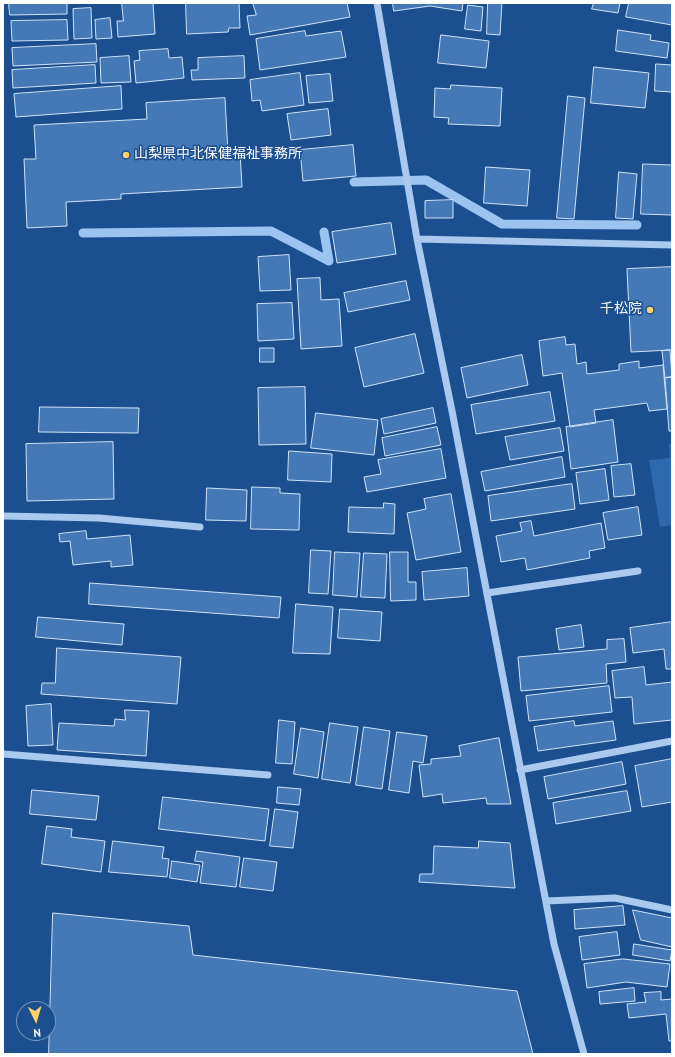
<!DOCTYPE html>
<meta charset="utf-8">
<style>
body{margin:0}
#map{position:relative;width:675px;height:1057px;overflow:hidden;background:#1b4f8f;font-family:Overpass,sans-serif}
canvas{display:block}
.frame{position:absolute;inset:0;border:4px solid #fff;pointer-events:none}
.north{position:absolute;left:16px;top:1001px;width:40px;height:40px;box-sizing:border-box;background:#1b4f8f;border:1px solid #7695bc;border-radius:50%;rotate:175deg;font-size:11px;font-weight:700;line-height:16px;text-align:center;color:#fff}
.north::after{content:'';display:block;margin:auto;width:14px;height:18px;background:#ffd166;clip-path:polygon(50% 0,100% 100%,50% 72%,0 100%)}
</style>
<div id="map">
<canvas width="675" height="1057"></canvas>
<div class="frame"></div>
<div class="north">N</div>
</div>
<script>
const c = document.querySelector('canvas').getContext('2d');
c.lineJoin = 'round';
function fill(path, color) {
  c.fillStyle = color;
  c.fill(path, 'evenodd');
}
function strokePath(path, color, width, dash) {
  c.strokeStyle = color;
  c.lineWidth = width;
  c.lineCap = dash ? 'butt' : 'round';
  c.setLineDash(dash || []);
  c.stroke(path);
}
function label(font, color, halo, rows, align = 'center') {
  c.font = font + ' Overpass,"Noto Sans JP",sans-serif';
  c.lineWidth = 3;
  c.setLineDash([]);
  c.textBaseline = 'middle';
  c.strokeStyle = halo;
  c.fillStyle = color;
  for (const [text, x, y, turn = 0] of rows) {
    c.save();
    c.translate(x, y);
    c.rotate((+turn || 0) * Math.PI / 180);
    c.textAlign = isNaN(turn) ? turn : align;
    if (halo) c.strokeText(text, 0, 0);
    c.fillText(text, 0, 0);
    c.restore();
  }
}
fill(new Path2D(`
 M669 444H672V525L660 527 649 460 670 458Z`), '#2e69ad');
strokePath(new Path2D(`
 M354 182 426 180 502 224 637 225
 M83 233 271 231 329 261 324 232`), '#9cc4f0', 9);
const building = new Path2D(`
 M9 3H67V14L10 15Z
 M122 3H153L155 34 118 37 117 21H123Z
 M186 3H239L240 28H229L228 32 187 34Z
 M253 3H347L350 17 250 35 247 16 256 15Z
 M393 3H463L462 11 430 6 394 11Z
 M488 3H502L500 35 487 34Z
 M594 3H620L618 13 592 9Z
 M629 3H672V25L626 17Z
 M468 5 483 7 481 31 465 29Z
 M91 8 92 38 74 39 73 9Z
 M110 18 112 38 96 39 95 20Z
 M67 20 68 40 12 41 11 21Z
 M618 30 651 35 650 40 669 43 667 58 616 51Z
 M305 31 306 36 341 31 346 57 260 70 256 39Z
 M441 35 489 41 486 68 438 63Z
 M96 44 97 62 13 66 12 48Z
 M168 49 169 58 182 57 184 78 136 83 134 61 140 60 139 51Z
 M129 56 131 82 101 83 100 58Z
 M244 56 245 78 192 80 191 70H198V58Z
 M656 64 672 65V92L655 91Z
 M95 65 96 83 13 88 12 70Z
 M594 67 649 73 645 108 591 103Z
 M300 73 304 105 262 111 260 100 252 101 250 80Z
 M330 74 333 101 309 103 306 76Z
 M451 85 502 88 500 126 448 124 449 118 434 117 435 88 450 89Z
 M121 86 122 109 16 117 14 94Z
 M568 96 585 98 574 219 557 218Z
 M225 98 228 153H240L242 187 121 194V199L66 202 67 226 27 228 24 159H36L34 125 147 119 146 103Z
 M328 109 331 135 291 140 287 114Z
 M353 145 356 176 303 181 300 150Z
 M643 164 672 165V215L641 214Z
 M486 167 530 170 527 206 484 203Z
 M619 172 637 174 633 219 616 218Z
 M453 200V218H425V201Z
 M391 223 396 254 337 263 332 232Z
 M289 255 291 290 260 291 258 257Z
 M672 267V350L631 352 627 269Z
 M320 278 321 300 339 299 342 346 301 349 297 279Z
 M406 281 410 300 348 312 344 293Z
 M292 303 294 339 258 341 257 304Z
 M415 334 424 373 364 387 355 348Z
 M565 337 566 345 575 344 577 364 586 362 587 374 619 370V364L639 361V368L663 365 667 409 649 411 647 403 594 410 596 423 570 427 562 373 543 376 539 341Z
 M260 348H274V362H260Z
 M670 350 672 377 665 378 662 351Z
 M522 355 528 385 467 398 461 368Z
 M672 377V431H669L665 378Z
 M305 387 306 444 259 445 258 388Z
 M550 392 555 421 476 434 471 405Z
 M40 407 139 408 138 433 39 432Z
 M433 408 436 423 384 434 381 419Z
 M316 413 378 420 374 455 311 448Z
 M613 420 618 462 571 469 566 427Z
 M437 427 441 445 385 456 382 438Z
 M560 428 564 451 510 460 505 437Z
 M113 442 114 499 27 501 26 444Z
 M441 449 446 478 367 492 364 477 381 474 378 460Z
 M289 451 332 454 331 482 288 480Z
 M562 457 565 477 485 491 481 472Z
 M631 464 635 495 614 497 611 466Z
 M605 469 609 500 580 504 576 473Z
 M572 484 575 509 491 521 488 496Z
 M252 487 280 488V493L300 494 299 530 251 529Z
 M207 488 247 490 246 521 206 520Z
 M451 494 461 552 416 560 407 513 426 509 424 499Z
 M384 503 395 504 394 534 348 532 349 507 383 508Z
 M638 507 642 535 608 540 603 513Z
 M531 521 534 536 601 523 605 548 589 551 590 558 527 570 525 558 501 562 496 536 522 531 520 523Z
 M86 531 87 539 130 535 133 565 111 567V561L73 565 70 541 60 542 59 534Z
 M311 550 331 551 328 594 309 593Z
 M335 552 360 553 357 597 333 595Z
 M390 552H408V582H416V600L391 601Z
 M364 553 387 554 385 598 361 597Z
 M467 568 469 596 424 600 422 572Z
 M90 583 281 597 279 618 89 604Z
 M296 604 333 607 330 654 293 653Z
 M340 609 382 612 380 641 338 638Z
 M38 617 124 624 122 645 36 637Z
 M672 622V669H666L664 649 633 653 630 628Z
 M581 625 584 647 559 650 556 629Z
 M624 639 626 662 606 664 607 683 521 691 518 657 607 649V640Z
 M57 648 181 657 177 704 41 694 42 683H55Z
 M644 667 646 685 672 682V720L634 724 632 697 615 698 612 671Z
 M609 686 612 712 529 721 526 696Z
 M51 704 53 745 28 746 26 706Z
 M125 710 149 711 146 756 57 750 59 723 114 726 115 719 125 720Z
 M279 720 295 722 292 764 276 763Z
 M574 721 575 726 613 721 616 740 538 751 534 727Z
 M330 723 358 727 350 783 322 779Z
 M364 727 390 731 382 789 356 785Z
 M301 728 324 732 318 778 294 774Z
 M397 732 427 736 423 763 413 761 409 793 389 790Z
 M499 738 511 804H487L486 798 443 803 442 794 423 797 419 765 431 764V759L461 756 459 746Z
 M672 759V802L642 807 635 766Z
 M622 762 626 784 548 799 544 777Z
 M278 787 301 789 299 805 277 803Z
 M32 790 99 796 96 820 30 814Z
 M627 791 631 811 556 824 553 803Z
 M163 797 269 809 265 841 159 829Z
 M275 809 298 812 293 848 270 846Z
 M47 826 72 829 71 837 105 841 101 872 42 864Z
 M113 841 164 847 162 858 169 859 167 877 109 872Z
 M479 841 510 843 515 888 419 882 420 874H433L434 846 478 848Z
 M197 851 240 857 236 887 200 883 203 862 195 861Z
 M244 858 277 862 273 891 240 887Z
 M172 861 200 865 197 882 170 878Z
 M623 906 625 925 575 929 574 910Z
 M633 910 672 918V947L641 940Z
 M53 913 189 926 193 955 517 991 533 1054H49Z
 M617 932 620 955 582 960 579 937Z
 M634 944 672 950 670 961 633 955Z
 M623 959 670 964 667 987 626 982 587 988 584 964Z
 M634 988 635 1001 600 1004 599 992Z
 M661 992V1000L672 999V1041H669L666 1014 629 1018 627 1004 646 1002 644 993Z`);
fill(building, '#4478b7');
strokePath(building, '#cfe3fa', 1);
strokePath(new Path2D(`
 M377 3 417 239 452 411 554 944 584 1054
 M417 239 672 245
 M3 516 99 518 200 527
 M487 593 638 571
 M3 754 268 775
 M520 770 672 741
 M546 901 615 898 672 910`), '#a9c9ee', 7);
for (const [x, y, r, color] of [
 [126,155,4,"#ffd166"],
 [650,310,4,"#ffd166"]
]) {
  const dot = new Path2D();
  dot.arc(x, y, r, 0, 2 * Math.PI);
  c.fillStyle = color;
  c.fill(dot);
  strokePath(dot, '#1b4f8f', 1.5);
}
label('14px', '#fff', '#1b4f8f', [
 ["山梨県中北保健福祉事務所",134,155],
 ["千松院",642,310,"right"]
], 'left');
</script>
